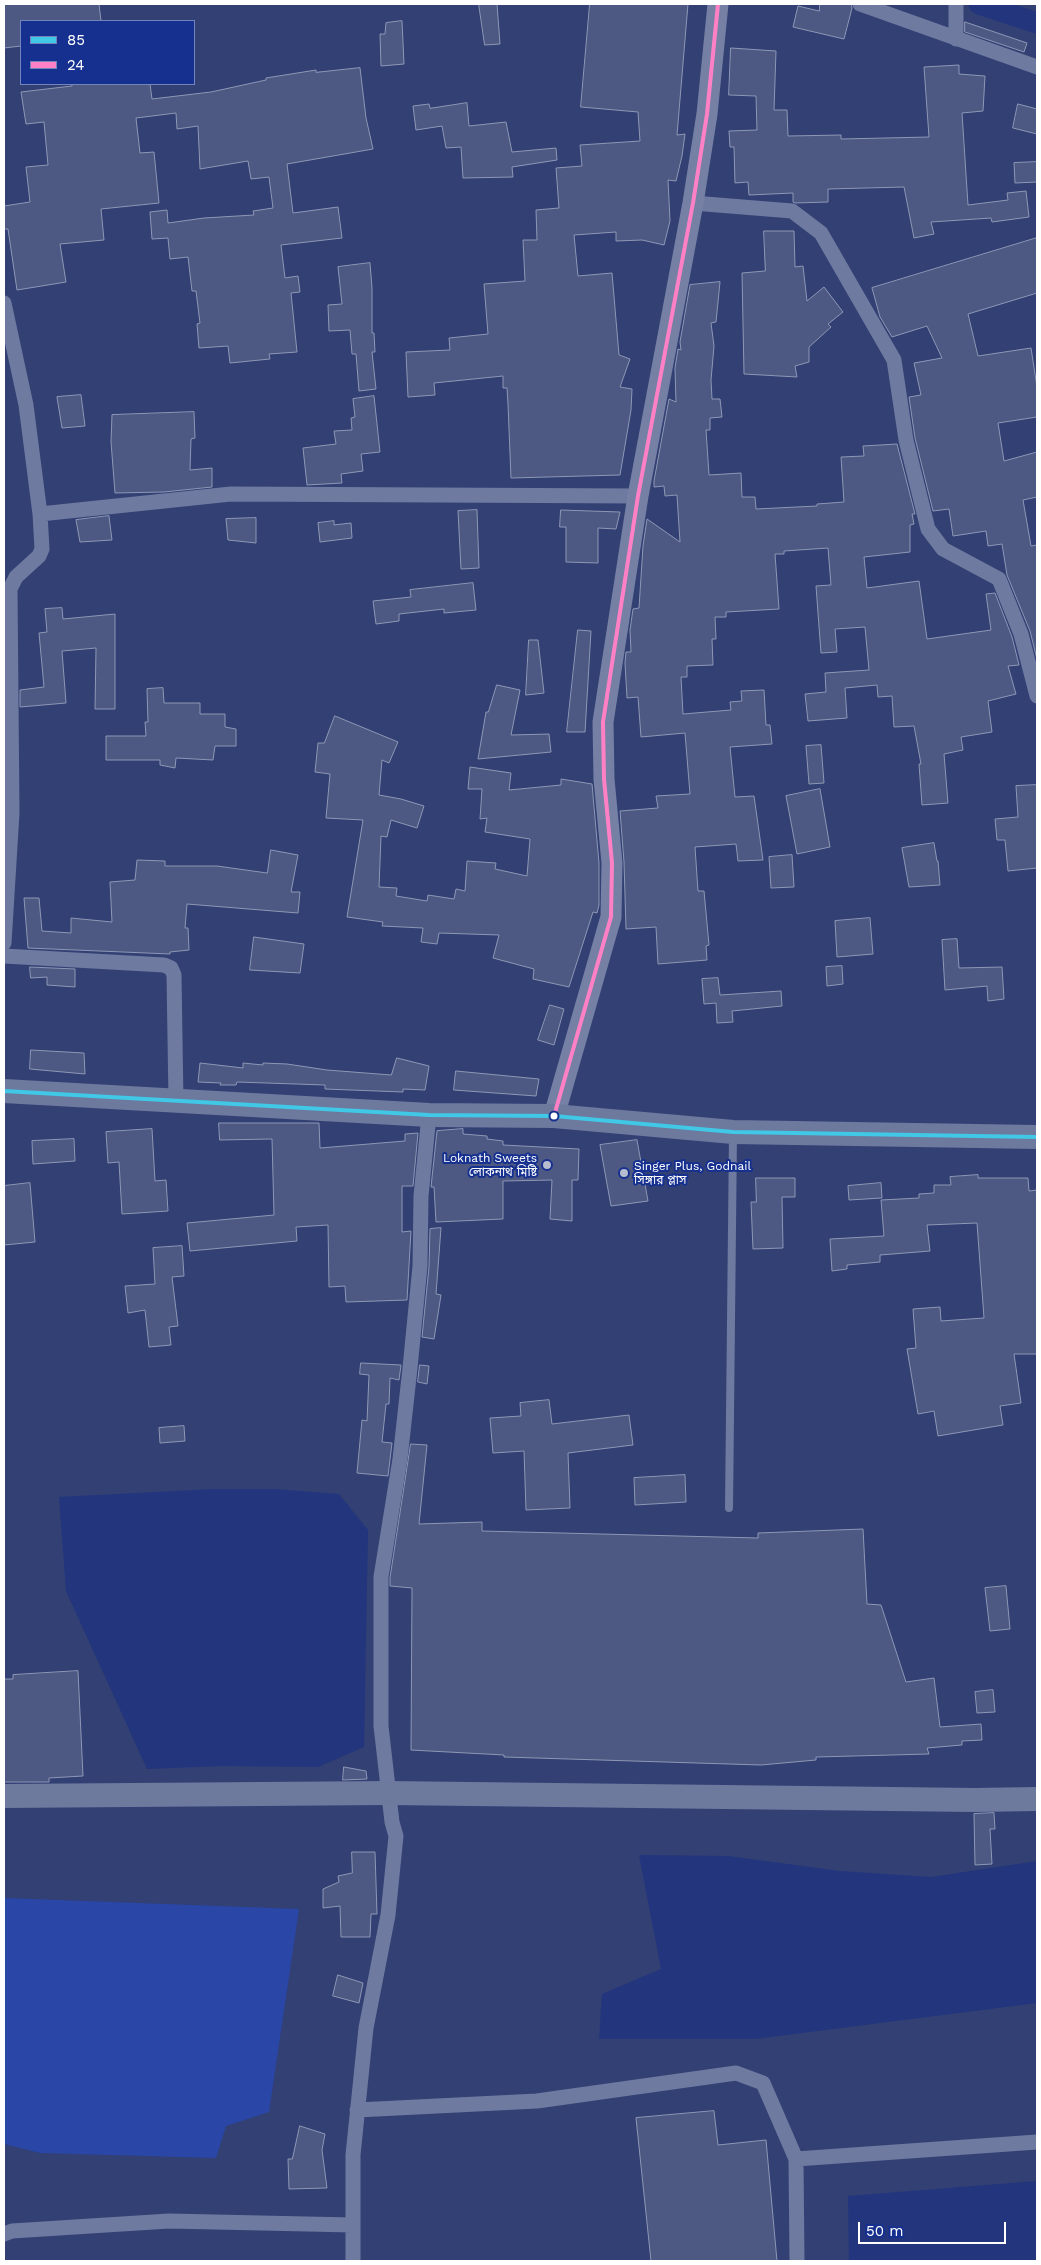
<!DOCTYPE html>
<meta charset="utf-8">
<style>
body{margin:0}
#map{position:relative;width:1041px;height:2265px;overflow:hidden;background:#324074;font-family:"Work Sans",sans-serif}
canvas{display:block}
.frame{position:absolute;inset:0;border:5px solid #fff;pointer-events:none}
.legend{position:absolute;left:20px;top:20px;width:175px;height:65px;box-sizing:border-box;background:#163090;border:1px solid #7383bc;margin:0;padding:6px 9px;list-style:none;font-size:15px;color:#fff}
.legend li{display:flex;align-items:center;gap:10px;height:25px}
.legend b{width:25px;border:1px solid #7383bc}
.scale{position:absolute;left:858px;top:2222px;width:148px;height:22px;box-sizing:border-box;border:2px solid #fff;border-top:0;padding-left:6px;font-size:15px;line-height:18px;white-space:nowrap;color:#fff;-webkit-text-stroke:4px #163090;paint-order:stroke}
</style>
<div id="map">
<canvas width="1041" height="2265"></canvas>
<div class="frame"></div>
<ul class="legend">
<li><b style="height:6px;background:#40c8e6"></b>85</li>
<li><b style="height:6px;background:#ff80c5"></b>24</li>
</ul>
<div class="scale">50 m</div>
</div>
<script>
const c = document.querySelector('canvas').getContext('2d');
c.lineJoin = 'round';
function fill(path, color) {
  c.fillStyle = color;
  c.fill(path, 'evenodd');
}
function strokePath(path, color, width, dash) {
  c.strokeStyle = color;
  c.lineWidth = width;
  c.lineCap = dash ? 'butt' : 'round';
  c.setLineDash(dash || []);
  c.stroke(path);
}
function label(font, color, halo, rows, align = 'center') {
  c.font = font + ' "Work Sans","Noto Sans Bengali",sans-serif';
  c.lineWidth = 4;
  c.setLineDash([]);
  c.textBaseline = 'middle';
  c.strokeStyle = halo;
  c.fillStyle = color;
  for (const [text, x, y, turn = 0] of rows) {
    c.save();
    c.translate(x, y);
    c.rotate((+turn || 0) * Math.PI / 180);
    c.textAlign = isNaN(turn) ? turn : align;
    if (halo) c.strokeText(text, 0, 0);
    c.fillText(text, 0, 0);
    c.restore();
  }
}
fill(new Path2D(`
 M4 1898 299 1909 269 2112 226 2126 216 2158 40 2153 4 2144Z`), '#2a46a7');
fill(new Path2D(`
 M214 1489H274L339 1494 368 1530 364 1747 318 1767 221 1766 147 1769 66 1591 59 1497Z
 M639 1855 728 1856 840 1871 931 1877 1037 1861V2003L755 2039H599L602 1994 661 1969Z
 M1037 2181V2261H849L848 2196Z`), '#23357d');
strokePath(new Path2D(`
 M979 4 1037 23`), '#23357d', 21);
const building = new Path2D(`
 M4 4H99L101 21H21V46L4 48Z
 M479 4H497L500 44 485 45Z
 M590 4H688L677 135 685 134 682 156 676 181 668 180 670 221 664 245 642 240 616 241V232L574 235 578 276 612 273 619 355 630 359 620 387 632 389 631 410 620 475 511 478 508 404 507 388H503V376L434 383 435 395 408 397 406 352 450 350 449 338 488 334 484 284 525 281 523 240H537L536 210 559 208 556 168 582 166 580 145 640 141 638 112 581 107Z
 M820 4H851L852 8 844 39 793 27 798 6 819 11Z
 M402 21 404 64 381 66 380 34H385L386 23Z
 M965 22 1027 43 1024 52 965 32Z
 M731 48 776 51 774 110H787L788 136 841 135V139L929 137 924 67 959 65V74L985 76 983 111 962 113 968 205 1008 200 1007 193 1026 191 1029 217 992 222 991 218 931 222 934 234 914 238 904 187 828 189V202L795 203 793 202V193L749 195 748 182 735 183 734 147H730L729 131 757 130 756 96 729 95Z
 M360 68 366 118 373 149 287 164 293 213 338 207 342 238 281 245 285 278 298 276 300 292 291 293 297 352 269 354 270 359 230 363 228 346 199 348 197 324 200 323 196 291H192L188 257 170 259 168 238 152 239 150 212 167 210 168 223 204 218 254 215 253 211 273 208 269 177 251 179 248 161 200 169 198 126 177 129 176 113 136 118 140 153 154 152 159 203 101 209 104 240 60 244 66 282 17 290 8 229H4V206L30 202 26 167 48 165 44 122 26 124 21 92 72 86V84H150L152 99 211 92 266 80V78L316 70V72Z
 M467 103 469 126 506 122 512 152 556 148 557 160 512 167 513 177 463 178 461 147 446 148 442 126 416 130 413 106 429 104 430 108Z
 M1018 104 1037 109V134L1013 128Z
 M1037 162V182L1015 183 1014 163Z
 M764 231H794L795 267 803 266 807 301 824 287 843 312 828 324 831 327 809 347V362L795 366 797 377 744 374 742 273 765 271Z
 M1037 238V293L968 314 978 356 1031 348 1037 387V417L998 423 1004 461 1037 452V497L1023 500 1031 546 1037 545V659L1030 631 1007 575 1002 544 988 546 986 531 953 536 949 509 933 511 915 438 909 397 921 395 914 363 942 358 927 326 892 337 880 317 872 288Z
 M370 263 372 288V333H374L375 352H372L376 389 359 391 356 354H352L350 330 329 331 328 305 342 304 338 267Z
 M720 282 716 322 711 323 714 346 711 380 712 399H720L722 417 710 418V430H706L709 475 741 473 742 497H755L756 509 817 506V504L844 502 841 457 864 456 863 446 897 444 915 514H912L914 524 910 525V552L864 557 867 588 919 581 927 639 991 630 986 594 995 593 1012 637 1019 665 1008 666 1016 694 988 701 992 732 961 737 963 750 944 754 948 803 922 805 919 764H921L914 726 894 727 892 696 878 697 877 685 845 688 847 718 808 721 805 694 826 692 825 673 869 670 865 627 835 629 837 652 821 653 816 586 831 585 828 548 784 551V554H775L779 609 726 612V617H715L716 639H712L713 665 687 666V677H681L683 714 731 710 730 702 742 701 741 691 764 690 766 725H770L772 744 730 747 735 797 754 796 763 860 738 861 736 844 695 847 698 891H704L709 945 706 946 707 960 658 964 656 927 626 929 624 862 620 811 658 808 656 796 690 794 685 733 641 737 638 697 627 698 625 663 626 652H631L630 630 633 609 639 608 643 546 647 519 680 542 677 495 665 496 664 486 654 487V481L669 399 676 402 675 368 678 349 681 350 680 342 690 285Z
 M81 395 85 426 62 428 57 397Z
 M374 396 380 452 361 454 363 471 341 474 342 483 307 485 303 448 336 444 334 431 352 430 351 418 355 417 353 399Z
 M194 412 195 438 191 439 190 470 212 468V487L164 492 115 493 111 442 112 415Z
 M477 510 479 568 461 569 458 511Z
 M561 510 620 512 616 529 598 528V563L566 562V527H560Z
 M109 516 112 540 80 542 76 520Z
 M256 518V543L228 540 226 519Z
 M334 521V525L351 523 352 538 320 542 318 523Z
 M473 583 476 610 444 613V609L399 614V621L376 624 373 601 411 597 410 590Z
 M62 608 63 619 115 614V709H95L96 648 62 651 66 703 20 707V690L44 687 39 633 47 632 45 609Z
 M578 630 591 631 585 732H567Z
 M529 640H538L544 693 526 695Z
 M497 685 520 690 511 735 549 734 551 752 478 759 486 712H488Z
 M163 688 164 703H200V714H225V727L236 729V746H215L213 760 176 758 175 768 160 765V760H106V736H146L145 722H148L147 689Z
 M335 716 398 742 389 763 382 760 379 795 401 799 424 806 417 828 391 820 387 837 381 836 379 887 397 888 396 896 427 901 428 895 454 899 456 889 465 891 467 861 496 863 495 869 527 876 530 839 485 832 487 818 480 819 482 789H468L470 767 511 773 509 790 561 785V779L592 784 599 863V905L597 913 593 912 569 987 533 979 534 969 493 958 499 935 439 933 437 944 421 942 423 928 382 926 383 922 347 917 363 820 326 818 330 774 315 772 318 743H324Z
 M821 745 824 783 809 784 806 746Z
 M1037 785V868L1008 871 1005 840H997L995 819 1018 817 1016 786Z
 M820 789 830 847 797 854 786 796Z
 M934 843 937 861H938L940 885 909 887 902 848Z
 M271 850 298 855 291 892H300L298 913 187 904 185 928H188L189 950 170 952V954L28 948 24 898H39L42 931 71 933V918L112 922 110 882 135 880 137 860 165 861V866H217L267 873Z
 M792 855 794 887 771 888 769 857Z
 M870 918 873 954 837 957 835 921Z
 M254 937 304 944 300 973 250 970Z
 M957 939 959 968 1002 967 1004 999 988 1001 987 986 945 990 942 940Z
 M842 966 843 984 827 986 826 967Z
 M30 967 75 969V987L47 985V977L31 978Z
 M718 978 720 995 781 991 782 1006 732 1011 733 1022 717 1023 716 1003 704 1004 702 979Z
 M550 1005 564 1009 554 1045 538 1040Z
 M31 1050 84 1053 85 1074 30 1069Z
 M397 1058 429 1066 425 1090 403 1089V1092L325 1089V1085L237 1082 236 1085H220L221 1083 198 1082 200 1063 243 1068V1063L263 1065V1063L287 1064 327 1070 391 1075Z
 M456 1071 539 1079 536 1096 454 1090Z
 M219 1123H319L320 1148 405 1141V1134L418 1133 413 1186H402V1232L411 1231 407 1300 346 1302 345 1286 329 1287 328 1225 296 1227 297 1241 190 1251 187 1223 274 1215 272 1139 220 1140Z
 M152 1129 155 1181 166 1180 168 1211 122 1214 119 1162 108 1163 106 1132Z
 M463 1129V1134L487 1136V1139L503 1141V1145L579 1149 578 1180H572V1221L550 1219 552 1180 503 1181V1219L436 1222 434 1187H431L437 1131Z
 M74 1139 75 1161 33 1164 32 1141Z
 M637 1140 648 1201 611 1206 600 1145Z
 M978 1175V1178H1028L1029 1191 1037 1190V1354H1014L1021 1403 1000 1406 1003 1425 938 1436 934 1411 918 1414 907 1349 916 1348 913 1309 940 1307 941 1321 984 1318 977 1223 927 1225 930 1251 880 1255V1262L847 1265V1269L832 1271 830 1239 884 1236 881 1200 919 1198V1194L934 1193V1185H951L950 1177Z
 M756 1178H795V1197H782L783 1248 753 1249 751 1202H756Z
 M30 1183 35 1242 4 1245V1186Z
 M881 1183 882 1198 849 1200 848 1186Z
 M441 1228 436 1294 441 1295 434 1339 422 1337 429 1267 430 1229Z
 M182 1246 184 1276 172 1277 178 1326 169 1327 171 1345 149 1347 145 1310 128 1313 125 1286 155 1284 153 1248Z
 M361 1363 401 1365 399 1380 390 1378 389 1404H386L382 1442 392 1443 388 1476 357 1473 362 1420 367 1421 369 1375 360 1374Z
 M420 1365 429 1366 427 1384 418 1382Z
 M549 1400 552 1424 629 1415 633 1445 568 1453 570 1508 526 1510 524 1451 493 1453 490 1418 521 1416 520 1403Z
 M184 1426 185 1441 160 1443 159 1428Z
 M411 1444 427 1445 419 1524 482 1522V1531L758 1538V1533L863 1529 867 1604 881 1605 906 1682 934 1678 940 1727 981 1724 982 1740 962 1741V1745L927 1748 929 1754 816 1757V1760L761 1765 504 1757V1755L411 1750 412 1588 390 1586V1578Z
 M685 1475 686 1502 635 1505 634 1478Z
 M1006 1586 1010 1629 990 1631 985 1588Z
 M78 1671 83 1776 49 1778V1782H4V1679H13V1675Z
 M993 1690 995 1712 977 1713 975 1692Z
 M344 1767 366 1771 367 1779 343 1780Z
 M994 1813 995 1829H990L992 1864 975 1865 974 1814Z
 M352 1852H375L377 1914H371L370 1937H341L340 1906 323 1908V1889L339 1882 338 1876 352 1873Z
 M338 1975 363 1983 359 2003 333 1996Z
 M714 2111 718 2145 766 2140 777 2261H651L636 2118Z
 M300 2126 325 2134 322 2150 327 2188 289 2189 288 2159H292Z`);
fill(building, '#4d5983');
strokePath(building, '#8e97b5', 1);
strokePath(new Path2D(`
 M729 1508 733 1134`), '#6e7a9f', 8);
strokePath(new Path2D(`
 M860 4 1037 67
 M956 39V4
 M693 203 792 211 821 233 894 360 906 440 928 529 943 549 999 579 1021 634 1037 696
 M4 303 26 405 40 514 42 549 39 556 16 577 10 589 12 813 4 943
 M40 514 231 494 638 496
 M4 956 164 965 171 968 174 975 176 1101
 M357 2110 537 2101 736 2073 763 2083 796 2159 797 2261
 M796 2159 1037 2142
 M4 2234 12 2231 169 2221 353 2225
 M353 2261V2155L366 2028 388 1915 396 1836 392 1822 381 1726V1577L400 1459 410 1368 420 1266 421 1196 429 1115`), '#6e7a9f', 15);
strokePath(new Path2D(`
 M554 1116 611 917 612 863 604 779 603 722 638 496 693 203 707 114 718 4`), '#7580a4', 21);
strokePath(new Path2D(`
 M4 1091 429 1115 554 1116 733 1132 1037 1137
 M4 1796 388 1793 975 1800 1037 1799`), '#6e799e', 24);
strokePath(new Path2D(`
 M4 1091 429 1115 554 1116 733 1132 1037 1137`), '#40c8e6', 4);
strokePath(new Path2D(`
 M554 1116 611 917 612 863 604 779 603 722 638 496 693 203 707 114 718 4`), '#ff80c5', 4);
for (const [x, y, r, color] of [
 [554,1116,4.5,"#fff"],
 [547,1165,5,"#b7bcce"],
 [624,1173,5,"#b7bcce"]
]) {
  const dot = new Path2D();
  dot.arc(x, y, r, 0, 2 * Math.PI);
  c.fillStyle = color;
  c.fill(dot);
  strokePath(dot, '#163090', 2);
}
label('12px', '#fff', '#163090', [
 ["Loknath Sweets",537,1158],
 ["লোকনাথ মিষ্টি",537,1172],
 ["Singer Plus, Godnail",634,1166,"left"],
 ["সিঙ্গার প্লাস",634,1180,"left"]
], 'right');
</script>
